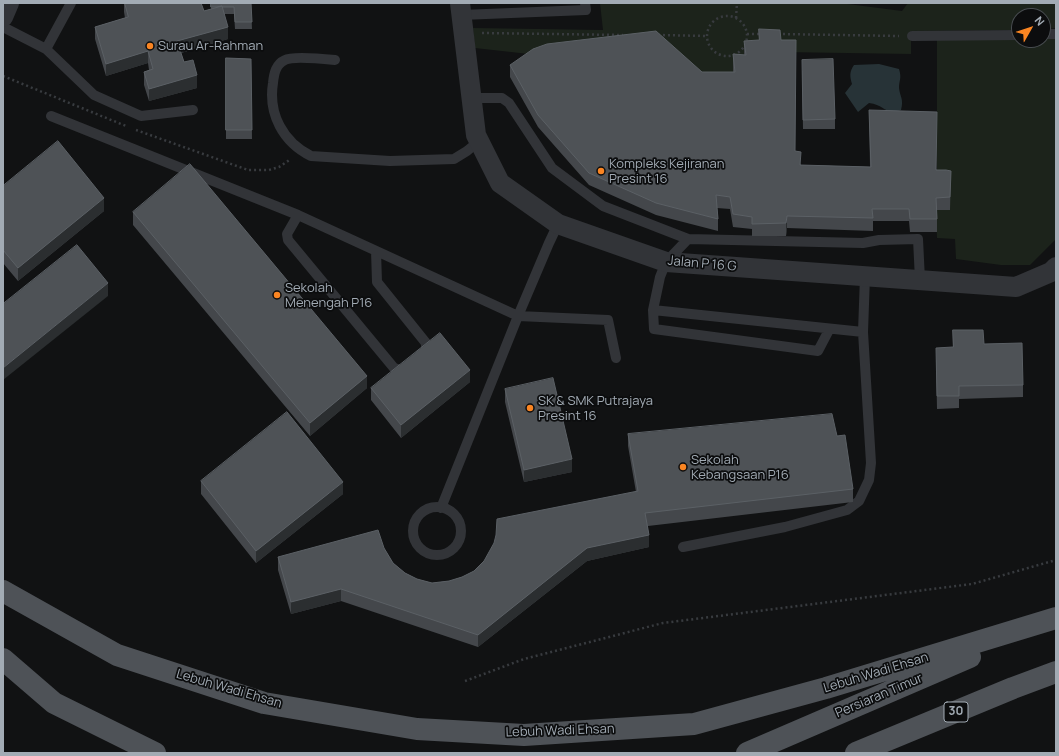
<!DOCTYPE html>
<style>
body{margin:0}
#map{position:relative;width:1059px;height:756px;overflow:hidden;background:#111213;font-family:Manrope,sans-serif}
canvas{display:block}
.frame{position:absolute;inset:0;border:4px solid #a2abb4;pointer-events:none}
.north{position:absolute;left:1011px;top:8px;width:40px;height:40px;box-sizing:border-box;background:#0c0d0e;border:1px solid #484c50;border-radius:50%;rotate:51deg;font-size:11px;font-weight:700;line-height:16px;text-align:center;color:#a2abb4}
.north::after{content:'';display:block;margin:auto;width:14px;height:18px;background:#fa8522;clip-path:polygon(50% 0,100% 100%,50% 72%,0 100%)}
</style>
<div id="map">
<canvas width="1059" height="756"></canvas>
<div class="frame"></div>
<div class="north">N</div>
</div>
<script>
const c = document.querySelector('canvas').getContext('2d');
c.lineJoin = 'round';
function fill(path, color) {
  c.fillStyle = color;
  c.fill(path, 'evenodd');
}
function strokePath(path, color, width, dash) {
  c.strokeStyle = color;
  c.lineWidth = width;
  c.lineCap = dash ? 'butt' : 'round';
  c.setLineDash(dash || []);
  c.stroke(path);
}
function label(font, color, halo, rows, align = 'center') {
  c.font = font + ' Manrope,sans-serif';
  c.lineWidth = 3.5;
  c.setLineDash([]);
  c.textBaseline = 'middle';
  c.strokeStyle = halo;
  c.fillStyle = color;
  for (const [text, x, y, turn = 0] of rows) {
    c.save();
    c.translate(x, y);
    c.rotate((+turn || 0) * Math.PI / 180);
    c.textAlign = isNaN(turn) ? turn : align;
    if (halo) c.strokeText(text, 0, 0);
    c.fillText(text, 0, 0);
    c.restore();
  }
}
fill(new Path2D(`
 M600 3H840L902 11 908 3H1056V28L1043 30V16H1019V30L911 31V54L781 52 746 68 735 84 547 56 475 48 473 28 603 30Z
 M1056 37V239L1030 265H1001L956 259 955 239 937 238 936 210 950 209 937 183V40H1043V38Z`), '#1c231b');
fill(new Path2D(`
 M879 64 899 69C902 79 899 80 899 88 900 97 904 99 901 110 884 115 885 105 869 103L858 112 845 93 852 84C850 77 849 72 854 65Z`), '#273337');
strokePath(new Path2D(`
 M707 36a20 20 0 1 1 40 0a20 20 0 1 1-40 0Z
 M736 18 737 3
 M482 33 623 35
 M747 34H761
 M778 34 899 36
 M658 35 707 36
 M3 76 126 126
 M136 130 248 170H269L279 167 291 159
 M465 681 524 659 663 623 972 584 1056 560`), '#383b3f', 2.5, [2, 3]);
strokePath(new Path2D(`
 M461 15 586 10 585 3
 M3 27 46 49 94 95 141 116 193 110
 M1043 34H1056
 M912 36 1019 35
 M46 49 71 3
 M335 60C325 59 292 56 285 60 276 64 274 73 273 83 268 114 283 142 311 156L390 161 454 159 467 151 479 141
 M472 98H502L509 103 552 168 603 206 688 239 863 243 879 240 918 239 920 280
 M51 116 298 215 518 316 608 320 616 358
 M298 215 287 234 288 240 394 368 402 370 408 366
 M688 239 666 262 660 277 653 310 863 332 865 276
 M376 251 377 282 426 343V351L420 355
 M653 310 654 329 818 351 829 330
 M413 531a24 24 0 1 1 48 0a24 24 0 1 1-48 0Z
 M441 508 518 316 549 243 558 224
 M683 547 785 527 847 510 859 501 869 480 871 463 863 332`), '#323438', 10);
strokePath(new Path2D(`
 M460 3 476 135 500 183 558 224 666 262 1016 287 1051 272 1056 267
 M3 17 9 3`), '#323438', 20);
strokePath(new Path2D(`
 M3 591 117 655 264 703 417 729 524 735 694 724 826 688 1056 618
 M3 659 54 703 155 753
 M747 753 970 657
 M856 753 1013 688 1056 672`), '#4e5257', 22);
fill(new Path2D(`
 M124 3H201L204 11 211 9V3H251L252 29H235L234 14H224L228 39 181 53 184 62 197 88 149 101 144 85V72L149 70 148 63 106 76 95 39V27L125 18 124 12Z
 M744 41 801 165 870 167 869 110 937 170 951 171 950 210H937V232H910L909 221H873V231L787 228 786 236H752V229L733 227 730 209 717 208 718 219V231L656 215 589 185 538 127 510 77V65L702 72H733V54L744 55Z
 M226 58 251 59 252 139H226Z
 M802 70 835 119V129H803Z
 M3 186 104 211 18 281 3 263Z
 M133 212 367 388 310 436 133 225Z
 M953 330 984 344 1023 385V397L959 399V408L937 409 936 360 953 347Z
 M470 382 401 438 371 400V388Z
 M505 389 572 472 524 482 505 402Z
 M628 434 837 436 853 489V502L648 526 649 547 587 561 478 647 341 601 291 614 278 570V557L384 548 393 563 405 573 417 579 432 583 449 581 462 577 636 492 628 446Z
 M201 481 343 494 256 563 201 494Z`), '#44474b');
fill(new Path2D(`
 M228 27V39L177 54V41Z
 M148 51V63L106 76V64Z
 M197 75V88L149 101V89Z
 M104 198V211L18 281V268Z
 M787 216V228L786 236V223Z
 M108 283V296L3 380V368Z
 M470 370V382L401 438V425Z
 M367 376V388L310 436V423Z
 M572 459V472L524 482V470Z
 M343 482V494L256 563V551Z
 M649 535V547L587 561 478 647V635L587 548Z
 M341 589V601L291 614V602Z`), '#2b2e30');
const building = new Path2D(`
 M125 3H201L204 11 222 6 228 27 177 41 184 62 193 60 197 75 149 89 144 72 153 69 148 51 106 64 95 27 128 17Z
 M211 3H251L252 22H235L234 7H222V6L216 7H211Z
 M759 29 780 30 781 40H796L795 151 801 152 800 165 871 167 869 110 937 112 936 170H946L951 171 950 197 936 198 937 219H910L909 209H872L873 218 787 216 786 223 752 224V217L733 214 730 197 716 195 718 219 656 203 589 173 538 115 510 65 533 49 547 44 656 31 702 72H735L733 54 746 55 744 41 759 40Z
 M226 58 251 59 252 130H226Z
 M833 59 835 119 803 120 802 60Z
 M58 141 104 198 18 268 3 250V186Z
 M190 164 367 376 310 423 133 212Z
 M77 245 108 283 3 368V304Z
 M953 330H983L984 344 1022 343 1023 385 959 386V396H937L936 348 953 347Z
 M440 333 470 370 401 425 371 388Z
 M553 378 572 459 524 470 505 389Z
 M287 412 343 482 256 551 201 481Z
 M832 414 837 436 845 435 853 489 645 513 649 535 587 548 478 635 341 589 291 602 278 557 378 530 384 548 393 563 405 573 417 579 432 583 449 581 462 577 474 571 484 561 494 543 496 535 497 519 638 491 628 434Z`);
fill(building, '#4e5256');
strokePath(building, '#5b6065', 1);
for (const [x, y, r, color] of [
 [150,46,4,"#fa8522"],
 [601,171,4,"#fa8522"],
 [277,295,4,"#fa8522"],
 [530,408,4,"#fa8522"],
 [683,467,4,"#fa8522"]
]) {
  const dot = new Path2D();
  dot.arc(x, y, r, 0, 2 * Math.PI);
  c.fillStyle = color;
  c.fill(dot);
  strokePath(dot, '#0c0d0e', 1.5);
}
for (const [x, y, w] of [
 [956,712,24]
]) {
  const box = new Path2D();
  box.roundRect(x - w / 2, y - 10, w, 20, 3);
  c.fillStyle = '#0c0d0e';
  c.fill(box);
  strokePath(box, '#a2abb4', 1);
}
label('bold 12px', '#a2abb4', null, [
 ["30",956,712]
]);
label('13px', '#a2abb4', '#0c0d0e', [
 ["Surau Ar-Rahman",158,46],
 ["Kompleks Kejiranan",609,164],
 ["Presint 16",609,179],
 ["Sekolah",285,288],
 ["Menengah P16",285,303],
 ["SK & SMK Putrajaya",538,401],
 ["Presint 16",538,416],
 ["Sekolah",691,460],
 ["Kebangsaan P16",691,475]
], 'left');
label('13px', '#a2abb4', '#0c0d0e', [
 ["Jalan P 16 G",702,264,5],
 ["Lebuh Wadi Ehsan",876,673,-17],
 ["Lebuh Wadi Ehsan",229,689,16],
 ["Persiaran Timur",879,696,-23],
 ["Lebuh Wadi Ehsan",560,731,-2]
]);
</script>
